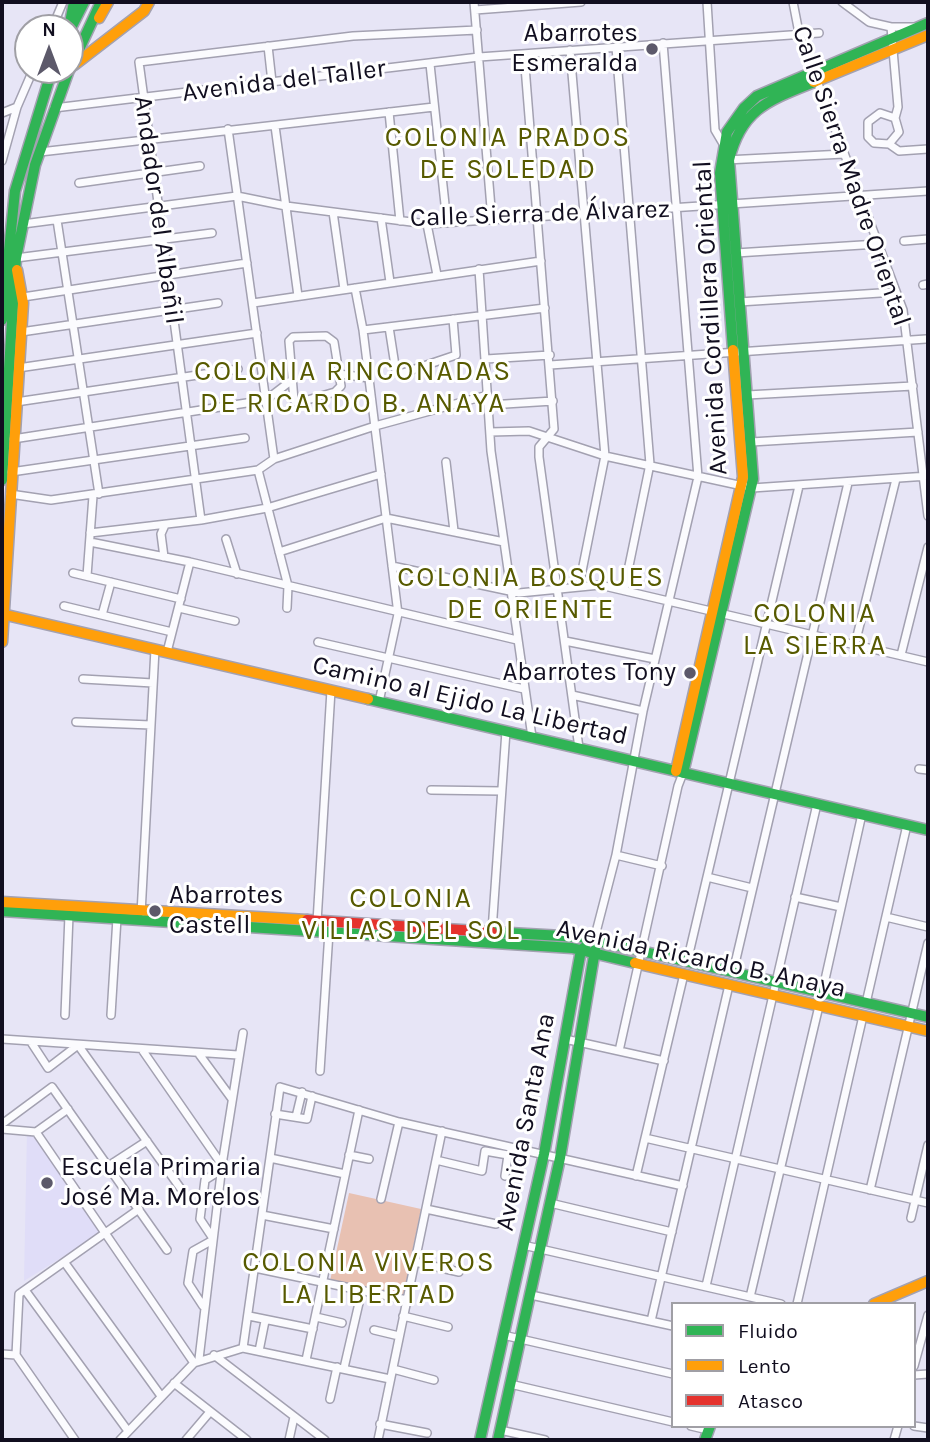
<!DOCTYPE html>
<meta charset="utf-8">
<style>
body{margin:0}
#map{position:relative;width:930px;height:1442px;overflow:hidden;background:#e7e5f6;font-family:Karla,sans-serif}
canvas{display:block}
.frame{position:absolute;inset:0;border:4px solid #110e1f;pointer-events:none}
.legend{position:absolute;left:671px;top:1302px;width:245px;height:126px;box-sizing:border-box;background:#fff;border:2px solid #a09fa5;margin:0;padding:9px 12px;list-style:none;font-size:21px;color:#110e1f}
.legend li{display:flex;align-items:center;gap:14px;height:35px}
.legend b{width:35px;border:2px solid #a09fa5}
.north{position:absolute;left:14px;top:14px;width:70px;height:70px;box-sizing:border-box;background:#fff;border:2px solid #a09fa5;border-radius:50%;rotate:0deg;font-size:19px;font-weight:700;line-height:28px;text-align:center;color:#110e1f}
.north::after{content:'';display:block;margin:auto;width:24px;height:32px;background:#5c596a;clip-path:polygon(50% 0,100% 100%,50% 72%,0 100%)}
</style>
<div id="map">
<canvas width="930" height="1442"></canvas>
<div class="frame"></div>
<ul class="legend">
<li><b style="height:9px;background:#30b455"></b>Fluido</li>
<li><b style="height:9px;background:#ff9f0a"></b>Lento</li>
<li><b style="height:9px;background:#e5322d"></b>Atasco</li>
</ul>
<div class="north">N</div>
</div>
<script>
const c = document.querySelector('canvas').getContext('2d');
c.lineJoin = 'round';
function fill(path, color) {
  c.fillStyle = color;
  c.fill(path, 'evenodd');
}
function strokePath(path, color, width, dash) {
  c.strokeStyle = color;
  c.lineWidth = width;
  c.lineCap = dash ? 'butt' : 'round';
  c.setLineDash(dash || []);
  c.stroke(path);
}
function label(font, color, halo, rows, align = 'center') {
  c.font = font + ' Karla,sans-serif';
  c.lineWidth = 6;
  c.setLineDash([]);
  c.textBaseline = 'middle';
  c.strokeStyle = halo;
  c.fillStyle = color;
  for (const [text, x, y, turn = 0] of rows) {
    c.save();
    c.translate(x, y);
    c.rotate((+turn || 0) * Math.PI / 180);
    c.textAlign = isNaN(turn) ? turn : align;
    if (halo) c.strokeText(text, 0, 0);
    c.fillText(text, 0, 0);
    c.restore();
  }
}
fill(new Path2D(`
 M27 1132 35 1133 101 1233 24 1281Z`), '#e0ddf8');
fill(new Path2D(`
 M349 1193 421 1209 403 1297 330 1281Z`), '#e8c1b2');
const street = new Path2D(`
 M474 2 492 220
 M707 2 715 130 725 147
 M793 2 799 33 903 310 928 516
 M842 2 869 22 891 27 898 107 895 118 899 132 889 144 874 143 868 137V122L880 113 895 118
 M475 10 581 2
 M891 27H915
 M52 28 63 2
 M268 46 272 82
 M616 47 650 464 624 590
 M570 50 605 456 579 586
 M524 54 554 429 539 447V457L579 748
 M430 64 447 223
 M54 108 479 57 819 33
 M389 112 400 221
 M2 113 17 107
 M275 126 298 296
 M228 129 274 459
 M889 144 899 151 928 149
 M40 152 434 107
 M726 160 844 154
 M2 161 17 107 33 70
 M79 183 200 166
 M333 212 344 289
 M381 218 390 282
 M57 220 99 494
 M23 224 237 196 286 206 427 224 928 191
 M427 224 437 275
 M904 241 928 239
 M736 253 878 244
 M16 258 212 233
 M479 269 491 451 532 737
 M923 285 928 284
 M355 288 363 330 398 614 379 702
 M23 297 247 263
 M739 302 896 292
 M253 303 541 261
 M389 327 396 372 403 373 456 355 453 319
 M363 330 545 308
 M21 332 218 303
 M326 336 334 342 341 386 335 392 297 403 294 400 289 341 293 337Z
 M486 359 550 355
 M550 365 926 339
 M18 368 257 333
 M339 374 369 378
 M747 395 913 386
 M16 402 238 369
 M489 405 553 401
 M490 432 529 431 605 456 752 488 928 476
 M13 439 266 400 292 380
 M751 442 918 432
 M446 462 454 531
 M258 470 288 586 287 608
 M11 472 245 438
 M10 494 51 500 258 470 274 459 375 426 488 395
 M201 520 139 62 353 36 477 30
 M90 533 201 520 267 508 381 474
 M226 539 237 574
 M90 542 190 562 517 640
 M279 552 386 518 504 542
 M164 557 161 534 165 525
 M392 566 519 593 600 585 928 662
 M73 573 181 599
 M87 576 93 496
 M64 606 172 632
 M179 608 235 621
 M102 615 111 582
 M565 641 655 659
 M318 642 524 689
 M855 644 896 479
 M167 652 190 562
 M901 655 928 547
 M83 679 153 683
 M572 695 643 711
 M76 722 151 725
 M919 769 928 770
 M431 790 501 791
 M616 855 662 866
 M707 877 752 888
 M795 897 841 907
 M141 914 155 649
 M886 917 928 927
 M317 922 331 690
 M492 931 506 731
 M594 940 616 855 643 711 698 477 663 43
 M687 962 799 486
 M733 972 848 483
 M822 993 862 814
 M866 1003 907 825
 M65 1015 69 915
 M111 1015 117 918
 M2 1039 238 1055
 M565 1039 664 1061
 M31 1042 48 1068 78 1045 181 1189
 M143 1051 222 1165
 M619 1051 678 786 683 773
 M199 1054 232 1099
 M320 1071 329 932
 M275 1114 307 1119 312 1096
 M296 1117 302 1092
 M2 1124 52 1087 167 1250
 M2 1129 36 1132 68 1109
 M36 1132 194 1363
 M645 1138 928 1203
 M349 1155 369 1159
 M270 1158 345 1174
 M436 1160 482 1171 485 1151 508 1155 505 1176
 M110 1165 147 1141
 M636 1176 684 974
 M870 1190 928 943
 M381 1199 399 1122
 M550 1203 672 1232
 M426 1209 496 1224
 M262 1215 334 1229
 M911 1218 928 1145
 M212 1237 200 1219 205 1180 221 1170
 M523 1245 781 1304
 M415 1262 459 1272
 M65 1263 161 1396
 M255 1268 407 1300
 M706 1286 817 804
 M25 1290 128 1431
 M531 1295 673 1326
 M750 1297 819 1006
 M797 1304 863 1016
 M203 1306 188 1283 193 1251 211 1241
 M249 1316 313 1329
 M403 1316 448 1327
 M316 1317 342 1323
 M651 1321 729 985
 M374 1330 399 1336
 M503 1335 673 1374
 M243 1348 280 1087 399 1122 683 1186
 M259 1351 265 1321
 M2 1354 16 1355
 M16 1355 19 1294 139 1209
 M16 1355 75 1440
 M214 1355 325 1440
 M199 1359 222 1165 243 1033
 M306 1360 359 1110
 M914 1366 928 1315
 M344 1368 362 1290
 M393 1369 434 1380
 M914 1375 928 1374
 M174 1383 247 1440
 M510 1384 673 1422
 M330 1399 337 1367
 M380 1424 427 1433
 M691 1426 708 1430
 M914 1426 928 1428
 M500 1430 545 1440
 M120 1440 194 1363 243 1348 390 1379
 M186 1440 209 1413
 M289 1440 294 1417
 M378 1440 442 1131
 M894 1440 898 1426`);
const fast = new Path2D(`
 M69 28 74 2
 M70 30 84 2
 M70 69 101 2
 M2 320 15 191 52 70
 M733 350 720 173 727 132 744 108 757 96 928 23
 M2 480 16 258 35 165 69 70
 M368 699 928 830
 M683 773 753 479 729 160C741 109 769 100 814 82
 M2 911 572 948 635 963
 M492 932 580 937 928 1017
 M480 1440 544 1154 581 950 585 947
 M498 1440 560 1158 595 950
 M705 1440 710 1426`);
const slow = new Path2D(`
 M99 18 108 2
 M74 65 144 11 149 2
 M814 82 928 35
 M2 614 368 699
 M2 642 23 303 17 270
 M676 771 743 477 733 350
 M2 902 307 920
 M635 963 928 1031
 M874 1304 928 1281`);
const jam = new Path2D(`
 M307 920 492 932`);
strokePath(street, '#a3a1b1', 10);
strokePath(fast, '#a3a1b1', 13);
strokePath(slow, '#a3a1b1', 13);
strokePath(jam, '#a3a1b1', 13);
strokePath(street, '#fbfbfe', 7);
strokePath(fast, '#30b455', 10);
strokePath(slow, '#ff9f0a', 10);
strokePath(jam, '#e5322d', 10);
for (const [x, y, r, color] of [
 [652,49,7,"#5c596a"],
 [690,673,7,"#5c596a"],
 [155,911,7,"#5c596a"],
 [47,1183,7,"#5c596a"]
]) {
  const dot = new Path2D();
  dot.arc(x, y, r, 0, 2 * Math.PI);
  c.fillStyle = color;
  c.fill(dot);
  strokePath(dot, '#fff', 2.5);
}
label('26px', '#110e1f', '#fff', [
 ["Abarrotes",638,34],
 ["Esmeralda",638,64],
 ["Abarrotes Tony",676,673],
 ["Abarrotes",169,896,"left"],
 ["Castell",169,926,"left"],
 ["Escuela Primaria",61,1168,"left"],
 ["José Ma. Morelos",61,1198,"left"]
], 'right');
label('26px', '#110e1f', '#fff', [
 ["Avenida del Taller",284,81,-7],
 ["Calle Sierra Madre Oriental",851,176,71],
 ["Andador del Albañil",158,210,82],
 ["Calle Sierra de Álvarez",540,214,-2],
 ["Avenida Cordillera Oriental",711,318,-93],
 ["Camino al Ejido La Libertad",470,701,13],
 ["Avenida Ricardo B. Anaya",701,959,12],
 ["Avenida Santa Ana",526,1122,-79]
]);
c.letterSpacing = '2px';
label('28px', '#575a00', '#fff', [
 ["COLONIA PRADOS",508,138],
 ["DE SOLEDAD",508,170],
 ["COLONIA RINCONADAS",353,372],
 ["DE RICARDO B. ANAYA",353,404],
 ["COLONIA BOSQUES",531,578],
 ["DE ORIENTE",531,610],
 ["COLONIA",815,614],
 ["LA SIERRA",815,646],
 ["COLONIA",411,899],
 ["VILLAS DEL SOL",411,931],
 ["COLONIA VIVEROS",369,1263],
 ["LA LIBERTAD",369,1295]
]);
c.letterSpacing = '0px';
</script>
